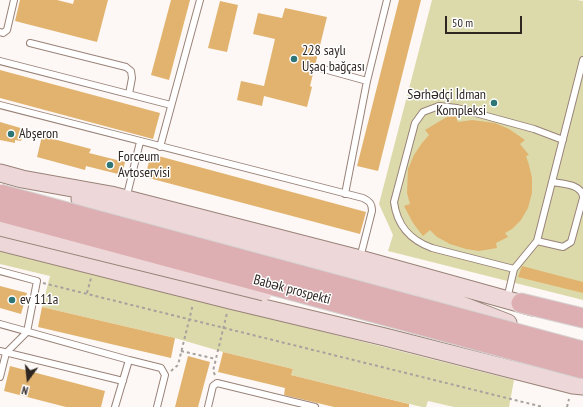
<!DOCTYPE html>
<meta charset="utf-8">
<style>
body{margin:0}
#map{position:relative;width:583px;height:407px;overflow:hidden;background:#fdf8f5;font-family:"PT Sans Narrow",sans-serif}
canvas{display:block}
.north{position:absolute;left:8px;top:359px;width:40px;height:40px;-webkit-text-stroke:3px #fff;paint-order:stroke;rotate:195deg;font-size:11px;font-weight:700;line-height:16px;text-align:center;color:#2f2622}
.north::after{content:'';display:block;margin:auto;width:14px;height:18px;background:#2f2622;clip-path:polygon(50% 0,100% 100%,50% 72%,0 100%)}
.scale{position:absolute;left:445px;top:16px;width:77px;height:18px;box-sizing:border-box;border:2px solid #2f2622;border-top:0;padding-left:5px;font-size:12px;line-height:14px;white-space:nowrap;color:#2f2622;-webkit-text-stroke:3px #fff;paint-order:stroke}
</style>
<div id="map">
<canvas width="583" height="407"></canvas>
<div class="north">N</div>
<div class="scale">50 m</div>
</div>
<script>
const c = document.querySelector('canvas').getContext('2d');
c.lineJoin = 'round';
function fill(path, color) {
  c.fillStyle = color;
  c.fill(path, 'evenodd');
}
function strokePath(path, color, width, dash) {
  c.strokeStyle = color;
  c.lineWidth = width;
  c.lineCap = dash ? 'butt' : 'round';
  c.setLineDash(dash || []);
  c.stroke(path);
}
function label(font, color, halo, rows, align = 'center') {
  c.font = font + ' "PT Sans Narrow",sans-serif';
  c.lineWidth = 3;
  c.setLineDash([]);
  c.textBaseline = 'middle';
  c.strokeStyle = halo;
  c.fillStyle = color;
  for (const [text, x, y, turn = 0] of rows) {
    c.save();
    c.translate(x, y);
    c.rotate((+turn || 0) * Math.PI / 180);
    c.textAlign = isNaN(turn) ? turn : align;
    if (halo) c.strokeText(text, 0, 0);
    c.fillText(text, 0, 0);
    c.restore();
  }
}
fill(new Path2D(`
 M432 0H577L583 1V300L388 251 393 235 379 204Z
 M0 250 514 380 509 407H454L428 401 426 407H422L291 375 293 369 223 352 175 338 42 307 50 276 0 264Z`), '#dcdaaa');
fill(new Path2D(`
 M20 0H57L73 4 74 0H108L97 42 15 21Z
 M171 0H190L169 80 151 75Z
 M399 0H421L378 171 357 166Z
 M220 1 238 5 227 52 208 48Z
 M285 8 327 17 310 86 312 87 307 107 264 96 262 106 237 100 241 81 264 86 275 39 253 34 258 13 282 18Z
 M0 70 160 113 153 139 0 98Z
 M455 114 458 122 472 120 495 123 509 129 525 140 520 144 529 155 526 156 529 165 532 178V193L528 208 521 220 512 229 505 233 508 237 496 243 497 248 479 251 466 249 450 244 437 237 430 230 423 236 413 223 404 206 410 204 407 193 408 169 414 155 422 143 429 135 425 130 445 118Z
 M0 122 24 129 21 141 15 140V143L0 140Z
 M42 136 91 149 89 153 125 162 122 175 86 166 85 170 37 157Z
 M151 154 366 212 360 234 145 177Z
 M522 266 583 282V293L518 277Z
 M0 286 27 293 21 314 0 308Z
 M42 307 175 338 171 358 38 327Z
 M223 352 293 369 291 375 409 404V407H334L284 395 285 388 218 372Z
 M188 356 210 362 198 407H175Z
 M10 366 105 391 101 407H66L4 391Z`), '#e2b36e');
const lane = new Path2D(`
 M0 32 3 33 7 30 14 0
 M30 43 126 67 131 71 132 78 129 94
 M0 61 171 105
 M320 68 367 81
 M0 105 363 198C369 201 372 203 372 211L360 258
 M160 147 200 0
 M553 182C563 184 580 184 583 196
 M345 194 367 81 387 0
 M126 199 140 142
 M537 241 563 247 571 242 583 198
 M514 269 432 248C410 240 397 226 394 202L415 123 423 112 439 106 457 108 534 129 563 140
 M0 271 37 281 27 332 6 353 0 377
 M507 299 514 269 537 241 583 60
 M0 324 129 360 161 368 165 375 157 407
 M0 351 123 381
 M115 407 129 360
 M208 407 213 386 217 383 315 407`);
const secondary = new Path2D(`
 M0 173 22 179 111 195 360 259 533 307
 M80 199 108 208 395 282 446 299 508 323
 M0 242 230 300 385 337 573 385 583 386`);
const primary = new Path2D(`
 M521 303 583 318`);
strokePath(lane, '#998379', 8);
strokePath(secondary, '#998379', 19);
strokePath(primary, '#d5d4d3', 21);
strokePath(new Path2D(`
 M43 283 543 407
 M87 293 91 278
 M181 351 216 359
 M171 371 178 365 193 304
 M215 375 213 371 227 313
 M567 407 569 399`), '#a8a29e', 2, [3, 3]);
strokePath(lane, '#fff', 6);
strokePath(secondary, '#eed7d8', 17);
strokePath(primary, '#deafb2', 19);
const secondaryBridge = new Path2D(`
 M0 227 264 292`);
const primaryBridge = new Path2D(`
 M0 194 583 351
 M0 212 583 369`);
strokePath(secondaryBridge, '#998379', 19, []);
strokePath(primaryBridge, '#d5d4d3', 21, []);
strokePath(secondaryBridge, '#eed7d8', 17);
strokePath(primaryBridge, '#deafb2', 19);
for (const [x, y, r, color] of [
 [294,59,4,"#2d7675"],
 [494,103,4,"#2d7675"],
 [11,134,4,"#2d7675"],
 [110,165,4,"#2d7675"],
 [12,300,4,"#2d7675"]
]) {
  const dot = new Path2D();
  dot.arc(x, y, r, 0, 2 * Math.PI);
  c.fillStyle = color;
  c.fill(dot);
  strokePath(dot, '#fff', 1.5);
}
label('14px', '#2f2622', '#fff', [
 ["228 saylı",302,51],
 ["Uşaq bağçası",302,67],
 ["Sərhədçi İdman",486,95,"right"],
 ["Kompleksi",486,111,"right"],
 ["Abşeron",19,134],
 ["Forceum",118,157],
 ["Avtoservisi",118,173],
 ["ev 111a",20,300]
], 'left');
label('14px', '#2f2622', '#fff', [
 ["Babək prospekti",292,290,15]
]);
</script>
